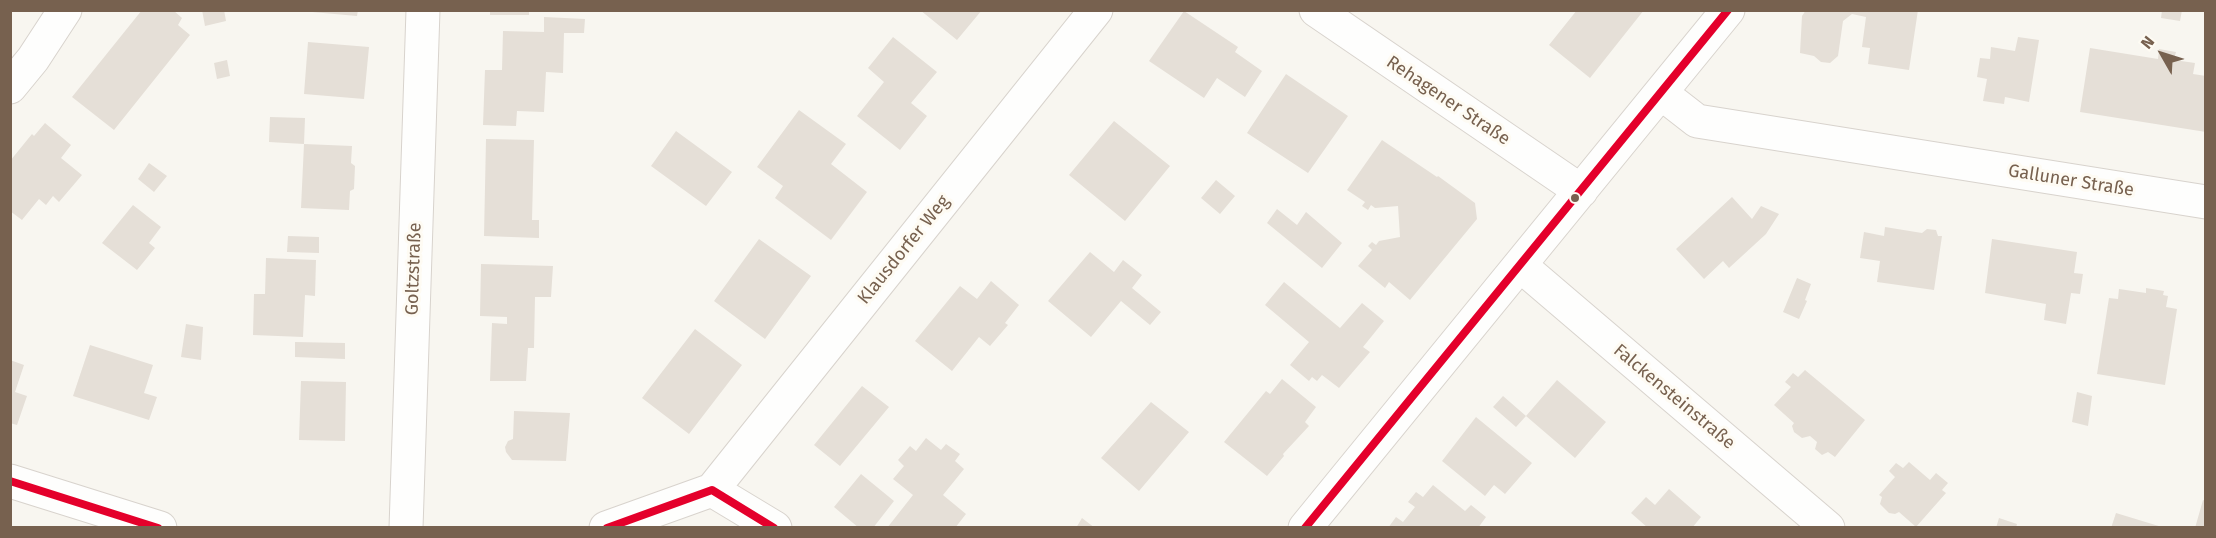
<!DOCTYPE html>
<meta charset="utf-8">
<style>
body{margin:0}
#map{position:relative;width:2216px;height:538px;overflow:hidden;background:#f8f6f0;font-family:"Fira Sans",sans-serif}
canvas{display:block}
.frame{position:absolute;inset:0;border:12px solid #77614f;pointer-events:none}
.north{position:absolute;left:2132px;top:24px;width:60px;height:60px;-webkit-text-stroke:4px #fefbf3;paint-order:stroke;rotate:309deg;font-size:16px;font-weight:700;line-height:24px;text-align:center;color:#77614f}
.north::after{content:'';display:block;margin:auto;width:21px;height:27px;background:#77614f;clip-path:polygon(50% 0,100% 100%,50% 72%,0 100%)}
</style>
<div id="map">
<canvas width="2216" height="538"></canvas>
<div class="frame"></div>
<div class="north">N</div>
</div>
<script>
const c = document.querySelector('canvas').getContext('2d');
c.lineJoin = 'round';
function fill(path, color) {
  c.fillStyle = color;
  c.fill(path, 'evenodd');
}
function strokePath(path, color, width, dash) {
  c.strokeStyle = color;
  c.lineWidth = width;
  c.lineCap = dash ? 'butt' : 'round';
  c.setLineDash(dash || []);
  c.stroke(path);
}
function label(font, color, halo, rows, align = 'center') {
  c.font = font + ' "Fira Sans",sans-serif';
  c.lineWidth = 6;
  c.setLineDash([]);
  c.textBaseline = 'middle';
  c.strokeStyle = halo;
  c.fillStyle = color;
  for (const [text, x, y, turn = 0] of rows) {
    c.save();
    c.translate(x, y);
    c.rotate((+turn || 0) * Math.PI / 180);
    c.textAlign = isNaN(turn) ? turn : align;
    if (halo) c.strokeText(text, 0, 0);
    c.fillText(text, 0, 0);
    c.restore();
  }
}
fill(new Path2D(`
 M142 10H173L182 18 178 25 190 35 114 130 72 97Z
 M202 10H224L226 21 205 26Z
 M312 10H358L357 16 312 12Z
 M490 10H529V15H490Z
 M920 10H982L957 40Z
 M1577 10H1644L1590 78 1549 45Z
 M1806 10H1918L1909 70 1868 64 1870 48 1862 47 1866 17 1852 14 1843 21 1838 56 1830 63 1821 62 1814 56 1800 53 1802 16Z
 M2162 10H2182L2180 21 2161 18Z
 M1184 11 1238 47 1235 52 1262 71 1245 97 1217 78 1204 98 1149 61Z
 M544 17 585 19 584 33H564L563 73 546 72 544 112 517 111 516 126 483 125 485 70H502L503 31 544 32Z
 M893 37 937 72 911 103 927 116 900 150 857 116 884 82 868 68Z
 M2018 37 2039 40 2029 102 2005 97 2004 104 1983 101 1987 79 1977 77 1980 58 1990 59 1991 47 2015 51Z
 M308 42 369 47 364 99 304 94Z
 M2090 48 2158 59 2159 49 2176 52 2174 60 2195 63 2193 74 2206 76V132L2080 112Z
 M227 60 230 76 217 79 214 63Z
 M1286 74 1348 116 1308 173 1247 133Z
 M799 110 846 144 831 164 867 192 831 240 775 198 783 186 757 167Z
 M270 117 305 118 304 144 269 142Z
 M1114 121 1170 166 1125 221 1069 175Z
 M45 123 71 145 61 158 82 175 59 202 53 196 46 205 39 199 22 220 10 211V161L32 134 34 136Z
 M676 131 732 172 706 206 651 166Z
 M486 139 534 140 532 220H539V238L484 236Z
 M1382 140 1437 177 1438 176 1475 203 1477 219 1410 300 1389 282 1385 288 1358 266 1372 250 1368 246 1372 242 1376 245 1379 241 1400 237 1398 206 1375 208 1371 205 1368 210 1362 206 1365 202 1347 190Z
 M304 144 352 146 351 163 355 166 354 189 350 191 349 210 301 208Z
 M149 163 167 176 154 192 138 179Z
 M1216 180 1235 196 1220 214 1201 198Z
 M1732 197 1752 219 1761 206 1779 214 1766 234 1729 268 1723 261 1704 279 1676 249Z
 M133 205 161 227 149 243 155 248 137 270 102 243Z
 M1277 209 1297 225 1306 212 1342 243 1322 268 1267 223Z
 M1885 227 1922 233 1927 229 1936 230 1938 236H1942L1934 290 1877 282 1880 261 1860 258 1864 232 1884 236Z
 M288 236 319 237V253L287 252Z
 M759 239 811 276 765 339 714 301Z
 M1992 239 2077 252 2074 273 2083 274 2080 294 2071 293 2066 324 2044 320 2046 304 1985 293Z
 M1090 252 1114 272 1123 260 1142 275 1132 288 1161 312 1150 325 1121 301 1091 337 1048 301Z
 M266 258 316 260 315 296 305 295 303 337 253 335 254 294H265Z
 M481 264 553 266 551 297H535L534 348H528L526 381H490L492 323 507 324V317L480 316Z
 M1797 278 1811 284 1805 300 1807 301 1799 319 1783 312Z
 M991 281 1019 305 1005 323 1008 325 990 346 979 337 952 371 915 341 960 286 977 299Z
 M1284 282 1340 328 1362 303 1384 321 1363 347 1370 352 1339 388 1322 375 1317 381 1312 377 1309 381 1290 365 1309 342 1265 305Z
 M2146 288 2164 291 2163 295 2168 296 2166 307 2177 309 2165 385 2097 374 2109 298 2118 299 2119 289 2146 293Z
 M186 324 203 327 201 360 181 357Z
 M695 329 742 365 689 434 642 398Z
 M295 342 345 343V359L295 357Z
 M90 345 153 365 144 393 157 397 149 420 73 396Z
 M10 360 24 365 15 392 27 396 17 425 10 423Z
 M1805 370 1865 420 1835 457 1828 452 1822 455 1815 449 1817 442 1810 436 1802 438 1794 432 1792 426 1794 423 1774 405 1791 387 1785 382 1793 373 1798 377Z
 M1282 379 1316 407 1305 422 1309 426 1283 454 1284 456 1267 476 1224 442 1266 391 1270 394Z
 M1557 380 1606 422 1575 458 1526 416Z
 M301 381 346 382 345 441 299 440Z
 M862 386 889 407 840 466 814 445Z
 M2077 392 2092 396 2088 426 2072 422Z
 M1503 396 1526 416 1516 427 1493 407Z
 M1151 402 1189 432 1139 491 1101 458Z
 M514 411 570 413 566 461 512 460 506 452 505 447 508 441 513 439Z
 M1476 417 1532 463 1505 494 1494 485 1485 496 1442 461Z
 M926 438 941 450 946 444 960 454 955 461 964 469 943 495 966 514 955 528H887L913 495 893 479 904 466 898 460 910 446 916 451Z
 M1909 462 1930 480 1936 473 1948 483 1942 490 1946 493 1916 527 1899 512 1895 514 1889 513 1880 504 1882 497 1879 495 1895 477 1889 471 1896 463 1903 468Z
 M861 474 894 501 873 528H859L834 507Z
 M1433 485 1465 511 1471 505 1486 517 1478 528H1388L1396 517 1403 522 1415 507 1408 502 1416 492 1423 497Z
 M1669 489 1701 517 1692 528H1648L1631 513 1646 497 1655 505Z
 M2203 500 2206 501V528H2195Z
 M2116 513 2162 527V528H2111Z
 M1082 518 1095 528H1076Z
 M1999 518 2017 524 2016 528H1996Z`), '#e5dfd7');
const minor = new Path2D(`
 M1316 10 1581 191
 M10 87 33 59 65 10
 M1661 93 1697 121 2206 202
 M1521 266 1828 528
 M10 481 160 528
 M712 490 1096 10
 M406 528 423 10
 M606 528 712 490 775 528
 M1305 528 1728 10`);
strokePath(minor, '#d8d3cd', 35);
strokePath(minor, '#fefefd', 33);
strokePath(new Path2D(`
 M10 481 158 528
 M607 528 712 490 774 528
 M1305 528 1728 10`), '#e4002b', 8);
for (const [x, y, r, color] of [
 [1575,198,5,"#77614f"]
]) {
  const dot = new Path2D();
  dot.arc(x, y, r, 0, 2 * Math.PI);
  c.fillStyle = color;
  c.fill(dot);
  strokePath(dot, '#fefbf3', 2);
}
label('18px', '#77614f', '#fefbf3', [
 ["Rehagener Straße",1448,101,34],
 ["Galluner Straße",2071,181,9],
 ["Klausdorfer Weg",904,250,-51],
 ["Goltzstraße",414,269,-88],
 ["Falckensteinstraße",1674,397,40]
]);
</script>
